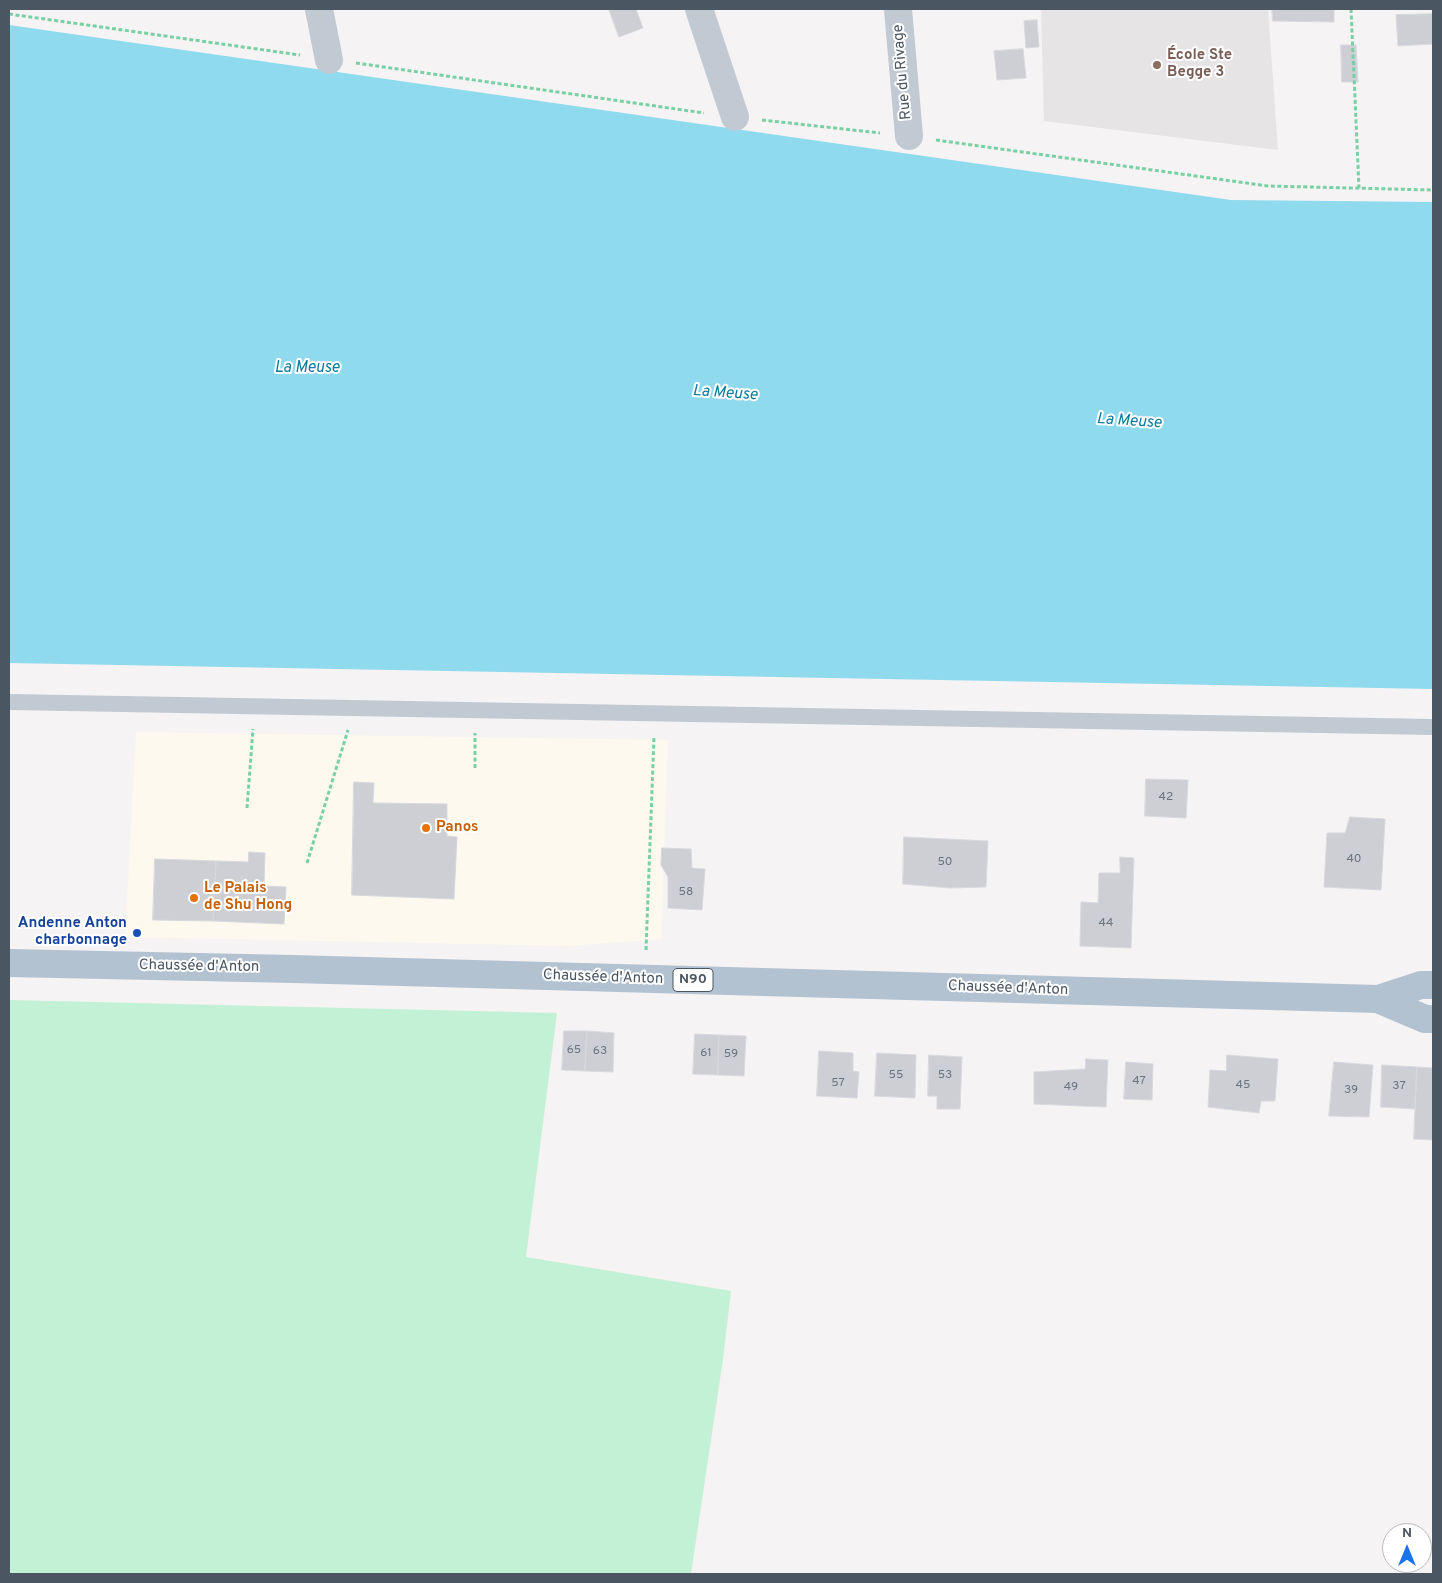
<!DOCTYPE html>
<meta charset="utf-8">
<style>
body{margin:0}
#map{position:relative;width:1442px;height:1583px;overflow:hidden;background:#f5f3f3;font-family:Overpass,sans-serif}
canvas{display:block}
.frame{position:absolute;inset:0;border:10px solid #4a5661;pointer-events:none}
.north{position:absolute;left:1382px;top:1523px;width:50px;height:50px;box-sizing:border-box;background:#fff;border:1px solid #b7bbc0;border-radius:50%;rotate:0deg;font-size:14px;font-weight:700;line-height:20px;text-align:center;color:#4a5661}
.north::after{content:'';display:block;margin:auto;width:18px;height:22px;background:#1a73e8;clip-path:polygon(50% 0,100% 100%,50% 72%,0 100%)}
</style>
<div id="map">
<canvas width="1442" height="1583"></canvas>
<div class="frame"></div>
<div class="north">N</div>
</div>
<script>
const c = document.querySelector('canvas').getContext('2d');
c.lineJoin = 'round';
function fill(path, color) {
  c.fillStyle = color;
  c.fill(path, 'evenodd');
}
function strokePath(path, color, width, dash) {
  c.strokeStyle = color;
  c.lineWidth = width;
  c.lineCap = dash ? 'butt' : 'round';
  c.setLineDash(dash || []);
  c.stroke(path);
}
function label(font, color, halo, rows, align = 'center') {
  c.font = font + ' Overpass,sans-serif';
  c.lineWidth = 4;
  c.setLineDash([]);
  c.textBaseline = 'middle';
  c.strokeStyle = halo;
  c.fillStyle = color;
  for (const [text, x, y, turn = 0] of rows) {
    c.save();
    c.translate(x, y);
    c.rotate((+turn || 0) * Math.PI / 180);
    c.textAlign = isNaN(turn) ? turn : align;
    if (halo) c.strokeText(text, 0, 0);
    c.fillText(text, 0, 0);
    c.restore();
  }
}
fill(new Path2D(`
 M136 732 668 740 661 939 569 946 125 937Z`), '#fdf9ef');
fill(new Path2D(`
 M1041 9H1268L1278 150 1044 121Z`), '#e6e4e5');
fill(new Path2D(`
 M9 1000 557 1013 526 1257 731 1291 723 1359 691 1574H9Z`), '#c3f1d5');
fill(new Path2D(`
 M9 25 1231 200 1433 202V689L9 663Z`), '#90daee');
const building = new Path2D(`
 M609 9H636L643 28 619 37Z
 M1272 9H1334V22L1273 21Z
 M1433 14V44L1398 46 1396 15Z
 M1037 20 1039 47 1026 48 1024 21Z
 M1341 45H1356L1358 82H1342Z
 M1023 49 1026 78 997 80 994 51Z
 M1146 779 1188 780 1186 818 1145 816Z
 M354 782 374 783 373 803 447 804V836L457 837 454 899 352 895Z
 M1350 817 1385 819 1381 890 1324 887 1327 833H1345Z
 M904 837 988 841 986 887 950 888 903 884Z
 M662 848 691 849 692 868 705 869 702 910 668 908V877L661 865Z
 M249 852 265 853 264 886 286 887 284 924 213 921 216 861 248 862Z
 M1120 857 1134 858 1131 948 1080 946 1081 902 1098 903 1099 873H1120Z
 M155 859 216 861 213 921 153 920Z
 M564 1031H587L585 1071 562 1070Z
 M587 1031 614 1033 613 1072 585 1071Z
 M695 1034 719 1035 718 1075 693 1074Z
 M719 1035 746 1036 744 1076 718 1075Z
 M819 1051 853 1053V1071L859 1072 857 1098 817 1096Z
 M877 1053 916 1055 915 1098 875 1096Z
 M929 1055 962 1057 960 1109H937V1096H928Z
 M1227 1055 1278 1059 1275 1101H1261L1259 1113 1208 1107 1210 1070 1226 1071Z
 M1086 1059 1108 1060 1106 1107 1034 1104V1072L1085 1069Z
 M1126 1062 1153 1064 1152 1100 1124 1099Z
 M1334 1062 1373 1065 1369 1117 1329 1116Z
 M1382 1065 1417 1067 1415 1109 1381 1107Z
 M1417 1067 1433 1068V1140L1414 1139Z`);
fill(building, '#cdcfd5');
strokePath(building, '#d7d9de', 1);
strokePath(new Path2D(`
 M1351 9 1359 188
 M9 14 300 55
 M356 63 704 113
 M762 120 880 133
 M936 140 1268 186 1433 190
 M475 768V733
 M247 808 253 729
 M307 863 348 730
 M646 950 654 737`), '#7ad0a6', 3, [4, 2.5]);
strokePath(new Path2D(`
 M9 702 1433 727`), '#c1cad2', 16);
strokePath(new Path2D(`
 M319 9 329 60
 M699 9 735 117
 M898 9 909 136`), '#c1cad2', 28);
strokePath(new Path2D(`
 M9 963 293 969 1378 999 1421 985H1433
 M1378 999 1425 1019H1433`), '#b3c2d1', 28);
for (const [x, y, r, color] of [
 [1157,65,5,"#8d6e63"],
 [426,828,5,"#e8710a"],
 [194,898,5,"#e8710a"],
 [137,933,5,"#1a4fb4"]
]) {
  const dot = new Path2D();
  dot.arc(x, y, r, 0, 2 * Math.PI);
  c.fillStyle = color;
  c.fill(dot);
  strokePath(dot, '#fff', 2);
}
label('12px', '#6b747e', null, [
 ["42",1166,798],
 ["40",1354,860],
 ["50",945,863],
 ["58",686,893],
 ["44",1106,924],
 ["65",574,1051],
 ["63",600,1052],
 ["61",706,1054],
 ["59",731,1055],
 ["55",896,1076],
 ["53",945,1076],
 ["47",1139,1082],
 ["57",838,1084],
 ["45",1243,1086],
 ["37",1399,1087],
 ["49",1071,1088],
 ["39",1351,1091]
]);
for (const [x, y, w] of [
 [693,980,40]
]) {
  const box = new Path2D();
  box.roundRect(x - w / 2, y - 11.5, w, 23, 4);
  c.fillStyle = '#fff';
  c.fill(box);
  strokePath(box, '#4a5661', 1);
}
label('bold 14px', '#4a5661', null, [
 ["N90",693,980]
]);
label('bold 15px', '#785e54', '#fff', [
 ["École Ste",1167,56],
 ["Begge 3",1167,73]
], 'left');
label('15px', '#4a5661', '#fff', [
 ["Rue du Rivage",903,72,-95],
 ["Chaussée d'Anton",199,967,1],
 ["Chaussée d'Anton",603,978,2],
 ["Chaussée d'Anton",1008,989,2]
]);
label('bold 15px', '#c56008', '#fff', [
 ["Panos",436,828],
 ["Le Palais",204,889],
 ["de Shu Hong",204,906]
], 'left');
label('bold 15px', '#164399', '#fff', [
 ["Andenne Anton",127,924],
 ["charbonnage",127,941]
], 'right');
label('italic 16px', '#0c7c9b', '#fff', [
 ["La Meuse",307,369],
 ["La Meuse",725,394,4],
 ["La Meuse",1129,422,4]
]);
</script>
